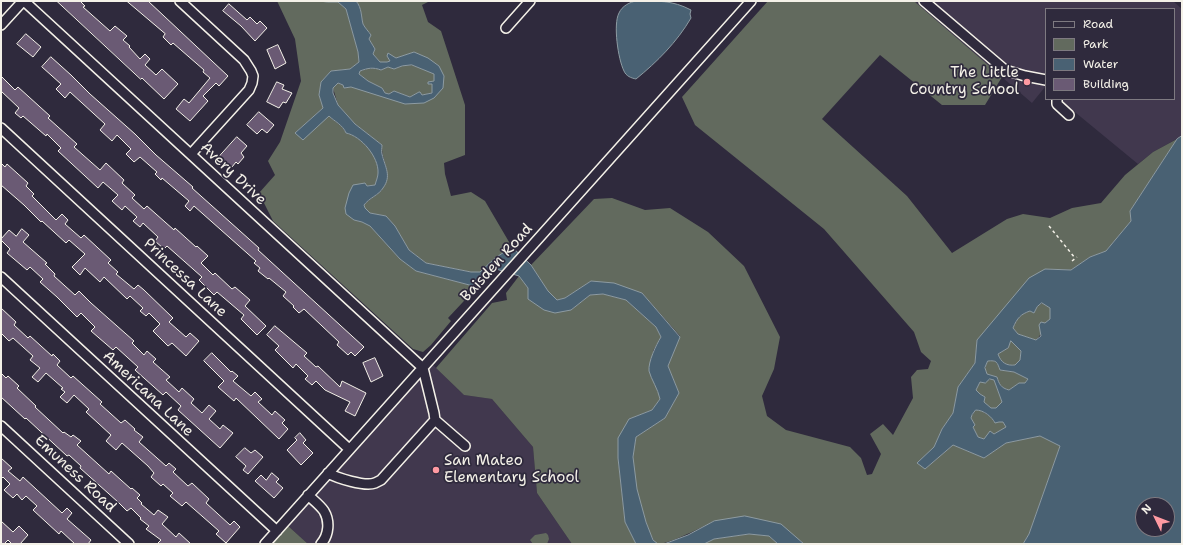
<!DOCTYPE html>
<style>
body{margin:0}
#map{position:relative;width:1183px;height:545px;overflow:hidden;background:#2f2a3d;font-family:"Shantell Sans",sans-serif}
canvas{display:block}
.frame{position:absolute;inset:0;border:2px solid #f4f1e8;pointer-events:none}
.legend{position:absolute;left:1045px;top:8px;width:130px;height:92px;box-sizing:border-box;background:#2f2a3d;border:1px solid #7e7a81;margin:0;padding:5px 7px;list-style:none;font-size:12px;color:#f4f1e8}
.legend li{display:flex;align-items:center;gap:8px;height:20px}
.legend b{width:20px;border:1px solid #7e7a81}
.north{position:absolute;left:1135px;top:497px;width:40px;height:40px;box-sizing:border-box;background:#2f2a3d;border:1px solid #7e7a81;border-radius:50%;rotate:313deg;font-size:11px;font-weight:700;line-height:16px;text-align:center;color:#f4f1e8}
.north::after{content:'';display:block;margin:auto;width:14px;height:18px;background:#ff9aa2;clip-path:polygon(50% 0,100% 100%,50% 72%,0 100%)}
</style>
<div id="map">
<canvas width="1183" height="545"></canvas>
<div class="frame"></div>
<ul class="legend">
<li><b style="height:5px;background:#2f2a3d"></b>Road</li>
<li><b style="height:11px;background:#626a5e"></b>Park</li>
<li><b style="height:11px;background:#496173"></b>Water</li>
<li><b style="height:11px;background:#6a5a74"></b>Building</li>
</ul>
<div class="north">N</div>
</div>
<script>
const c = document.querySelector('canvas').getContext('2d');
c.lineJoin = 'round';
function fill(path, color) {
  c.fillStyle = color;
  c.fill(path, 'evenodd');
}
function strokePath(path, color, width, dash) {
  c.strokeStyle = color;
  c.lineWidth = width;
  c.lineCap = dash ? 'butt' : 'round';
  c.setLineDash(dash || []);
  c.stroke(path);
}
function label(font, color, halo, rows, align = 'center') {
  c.font = font + ' "Shantell Sans",sans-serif';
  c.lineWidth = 3.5;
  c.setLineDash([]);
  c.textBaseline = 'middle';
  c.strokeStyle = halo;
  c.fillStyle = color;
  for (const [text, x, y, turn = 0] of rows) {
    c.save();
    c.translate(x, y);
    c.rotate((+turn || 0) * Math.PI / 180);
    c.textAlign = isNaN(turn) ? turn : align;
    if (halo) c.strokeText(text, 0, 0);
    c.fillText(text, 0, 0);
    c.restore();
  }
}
fill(new Path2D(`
 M914 1H1173L1182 9V136L1153 152 1138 164 1059 99H1174V9H1046V88L1045 87 1032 103Z
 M432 364 464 395 492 399 533 447 537 493 572 544H308L287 525Z`), '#41384e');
fill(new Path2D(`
 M277 1H319L328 2H338L346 9 358 52 359 62 350 69 331 71 321 82 319 95 323 108 295 133 329 116C334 121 343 126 346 133 361 136 380 157 378 173 378 177 376 181 375 185L366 186 354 220 362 222 370 226 400 259 416 271 477 287 448 318 451 321 431 345 423 352 413 349 273 221 259 193 275 175 268 161 280 142 301 81 295 39 278 3Z
 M356 1H430L422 5 428 22 441 31 465 105V155L444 163 445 174 451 196 471 192 485 201 512 247 495 258 480 272H471L426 263 409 250 395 226 386 216 370 213 365 208 364 205C369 199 380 194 383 188 393 170 381 162 382 145L355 124 347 115 338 105 333 88 337 83 343 85 344 88 351 87 424 103 444 76 414 52 387 62H380L373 54 375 49 369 39 371 35C369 32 365 28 363 24 361 16 362 8 356 1Z
 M768 1H914L1002 77 985 105H942L880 55 822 119 907 196 952 253 1007 219 1023 214 1050 218 1072 208 1101 203 1125 175 1153 152 1177 139 1130 211 1131 221 1106 251 1090 257 1071 270 1045 269 977 340 975 363 958 387 953 413 942 429 934 447 918 463 925 469 953 445 984 458 1006 443 1040 436 1060 446 1029 534 1023 544H804L801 541 714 521C704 526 668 545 657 544 650 540 639 499 637 490 635 480 634 469 633 459 633 452 635 444 636 437L665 418 679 393 668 366 680 336 642 293 591 281 565 298 557 300 548 291 531 265 594 199 612 198 645 210 670 208 708 232 744 266 780 337 774 369 762 396 767 416 786 430 850 447 861 458 867 475 872 474 881 454 870 434 883 424 893 435 913 398 911 377 917 370 928 369 931 361 921 352 914 332 824 229 695 125 682 97Z
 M412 65 435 74 432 93 422 95 419 92 410 97 394 91 389 94 385 93 382 88 368 81 359 74 360 71C368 68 373 67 381 70L388 67 394 69 402 66Z
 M519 276 528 288 571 310 590 295 603 294 626 300 656 327 661 337 653 351 660 399 652 410 629 419 618 458 625 522 636 544H572L537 493 533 447 492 399 464 395 436 368 492 303 507 300 506 293Z
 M1042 303 1050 308V319C1043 325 1043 334 1036 340L1018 334 1013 328C1017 318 1021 314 1030 311L1034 313 1037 307Z
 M1011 340 1021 351 1020 360 1015 365C1006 366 1001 363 998 354L1008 348Z
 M988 360C997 361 997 362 1000 370L1014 372 1028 379 1025 383H1019L1009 390C1001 388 999 384 997 377L987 374 985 368Z
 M990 379 994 380 1002 402 996 408H991L983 402 985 397 980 394 976 390 980 382Z
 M976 410H980L993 418 994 422H1003L1007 427 984 439 978 437 973 427 975 425 971 418 972 415Z
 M287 525 308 544H270Z
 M546 533 548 535 549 539 547 544H533L530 540 535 535Z
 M749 534 769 536 778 544H704L714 539Z`), '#626a5e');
const water = new Path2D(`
 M319 1H356C362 8 361 16 363 24 365 28 369 32 371 35L369 39 375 49 373 54 380 62H387L390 61 387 56 388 53 396 58 414 52 428 58 439 66 444 76 443 88 434 98 424 103 405 104 351 87 344 88 343 85 338 83 333 88V93L338 105 347 115 355 124 382 145C382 148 381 151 382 154 385 167 392 176 383 188 379 195 369 198 364 205L365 208 370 213 386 216 395 226 409 250 426 263 471 272H480L495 258 512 247 531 265 548 291 557 300 565 298 591 281 614 283 642 293 680 337 668 366 679 393 665 418 636 437 633 457 637 489 646 522 653 540 658 544H636L625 522 618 458V438L629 419 652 410 660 399C658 389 651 379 649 371 648 362 656 345 661 337L656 327 626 300 603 294 590 295 571 310 555 313 544 310 528 299V288L519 276 496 269 477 287 416 271 400 259 370 226 362 222 354 220 346 214 345 208 349 193 353 185 365 183 367 186 375 185C376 181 378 177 378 173 379 157 361 136 346 133 343 125 334 121 329 116L303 140 295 133 323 108 319 95 321 82 331 71 350 69 359 62 358 52 346 9 338 2H328ZM412 65 434 74V81L428 82V84H432V93L422 95 420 92H419L410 97 394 91 389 94 385 93 382 88 368 81 359 74 360 71C368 68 373 67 381 70L388 67 394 69 402 66Z
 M636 1C658 1 672 0 691 10L690 14 691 18C677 42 657 62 636 79 631 78 626 76 624 71 618 59 613 24 619 13 622 6 630 2 636 1Z
 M1182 136V544H1023L1029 534 1060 446 1040 436 1006 443 984 458 953 445 925 469 917 463 934 447 942 429 953 413 958 387 975 363 977 340 1029 278 1045 269 1071 270 1090 257 1106 251 1131 221 1130 211 1177 139ZM1042 303 1050 308V319L1045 323 1041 322 1039 325 1041 336 1036 340 1018 334 1013 328C1017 318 1021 314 1030 311L1034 313 1037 307ZM1011 341 1021 351 1020 360 1015 365C1007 366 1001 363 998 354L1008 348ZM988 361C997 360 997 362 1000 370L1014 372 1028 379 1025 383H1019L1009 390C1001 388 999 384 997 377L987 374 985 368ZM990 379 994 380 1002 402 996 408H991L984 402 985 397 980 394 976 390 980 382 985 383ZM976 410C984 410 992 417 995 423L999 422H1003L1006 427 994 434 990 431 984 439 978 437 973 427 975 425 971 418 972 415ZM1143 505H1167V529H1143Z
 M745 516 781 524 804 544H778L769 536 749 534 714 539 704 544H664L688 535 714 521Z`);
fill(water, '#496173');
strokePath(water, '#8d9ba2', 1);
const building = new Path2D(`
 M57 1H80L85 6 83 7 110 31 115 26 127 36 123 40 130 46 129 47 140 59 145 54 150 59 145 65 156 75 162 69 178 84 164 99 142 78 141 79Z
 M127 1H148L228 76 219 86 216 83 203 96 208 101 190 121 176 109 184 99 189 103 210 78 203 72 204 70 173 43 171 45 163 37 165 34Z
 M229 4 247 20 250 17 257 24 260 21 267 28 255 41 241 26 223 11Z
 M26 34 41 47 33 57 17 44Z
 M278 45 286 63 275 69 267 50Z
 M51 57 71 75 90 94 135 134 156 155 193 187 192 188 259 248 258 250 364 347 355 356 351 352 348 355 337 345 339 342 304 309 299 313 293 307 294 306 283 296 286 292 269 278 268 279 258 271 260 268 254 263 256 261 194 206 190 211 185 206 189 201 162 178 161 180 155 174 157 172 140 157 134 162 126 154 131 149 117 135 112 141 100 130 105 124 70 92 65 98 56 89 61 84 42 67Z
 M1 76 15 90 18 87 50 116 48 118 77 144 74 147 100 170 106 163 124 180 122 183 135 195 132 198 144 209 147 206 174 230 175 228 196 247 197 246 208 256 201 263 213 275 215 273 232 289 235 287 250 300 245 306 266 326 257 335 241 319 244 315 217 292 214 295 199 280 202 277 167 246 164 249 155 241 158 237 143 223 140 227 133 221 137 217 125 206 122 210 112 201 118 195 103 182 98 188 58 151 61 148 47 134 46 136 23 116 21 118 15 113 19 108 1 91Z
 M277 82 284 85 282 89 292 93 286 103 283 102 279 108 267 102Z
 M259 112 274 125 267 133 262 129 257 134 247 125Z
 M237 137 247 146 241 153 244 157 238 164 236 162 232 167 219 157Z
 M1 163 5 167 7 164 28 183 26 186 34 194 32 196 56 220 62 214 68 220 65 224 81 238 84 235 111 260 108 263 118 272 116 274 134 289 138 285 144 290 173 318 169 322 186 337 190 333 199 341 186 356 172 343 168 346 153 331 160 324 149 313 146 316 140 311 143 308 130 296 127 299 104 277 100 282 85 268 80 275 72 267 85 254 69 240 66 243 42 221 41 222 24 205 1 185Z
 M22 229 29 235 23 242 47 263 45 264 55 274 54 276 75 295 79 291 91 303 134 341 132 343 144 355 147 351 156 359 153 362 170 377 166 380 179 392 182 388 194 399 191 403 202 413 209 405 216 411 209 419 220 429 223 425 233 433 220 448 178 410 181 406 166 392 163 395 135 370 138 367 116 347 113 350 91 331 95 327 81 313 77 317 57 297 40 282 43 279 30 267 27 270 7 253 10 249 1 240V239L9 230 16 236Z
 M1 308 16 322 14 325 28 338 30 336 52 356 53 354 60 361 57 365 71 378 73 376 102 402 100 404 121 423 125 420 135 429 134 430 143 437 139 442 166 466 169 463 176 469 173 472 188 486 192 483 209 499 206 503 230 525 234 521 240 527 226 543 216 534 219 531 186 502 182 506 170 496 173 493 163 484 161 486 151 477 154 473 148 466 122 443 116 450 106 441 111 435 86 412 89 409 74 395 67 403 60 397 65 392 61 389 63 388 46 373 38 382 32 377 40 368 30 360 33 356 13 338 9 341 1 333Z
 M275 326 307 353 304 356 316 367 318 366 340 387 342 381 366 393 355 416 345 411 350 402 325 390 316 381 312 385 305 379 308 376 296 364 293 368 275 350 279 346 267 335Z
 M212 353 231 372 232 371 238 376 233 381 251 396 255 392 262 399 258 402 272 415 275 411 285 420 282 423 288 429 279 439 236 398 234 401 218 387 224 381 204 361Z
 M375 358 383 376 371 382 363 363Z
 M1 373 6 378 8 376 19 386 17 388 36 406 35 407 63 433 64 432 71 437 73 435 81 441 77 445 109 474 111 471 131 489 132 488 140 495 137 498 142 503 141 504 154 515 158 510 168 517 162 524 176 537 179 533 191 544H157L161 540 146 529 149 526 140 519 141 518 131 508 127 511 118 502 80 468 81 466 69 455 67 456 26 418 25 419 1 397Z
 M300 433 306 440 303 443 313 453 301 465 287 450 297 440 295 438Z
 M245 448 251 453 255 450 263 457 248 474 243 470 246 466 236 457Z
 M1 458 12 468 8 471 20 481 23 477 62 513 67 508 72 513 67 519 91 540 88 544H75L61 531 59 534 33 510 37 506 26 496 22 500 17 494 13 498 4 490 10 484 3 477 1 479Z
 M272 473 279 479 276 482 283 488 274 498 255 481 261 475 266 480Z
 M1 521 13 532 19 526 28 535 20 544H12L8 540 4 544H1Z`);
fill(building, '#6a5a74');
strokePath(building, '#f4f1e8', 1);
const minor = new Path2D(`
 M24 1 423 368 434 413 435 420 381 480C379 481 377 482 375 483 365 487 337 478 328 473
 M180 1 244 60 251 71 253 76 252 83 249 90 191 154
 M924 1 1005 70 1025 76 1046 80
 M1 25 23 1
 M506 28 530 1
 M1057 99V104L1069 115
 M1 128 349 449
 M1 277 277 531
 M435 420 465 446
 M1 426 129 544
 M308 495C313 500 320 505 324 511 330 521 329 535 321 544
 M265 544 751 1`);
strokePath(minor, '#f4f1e8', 12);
strokePath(new Path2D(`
 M1049 226 1075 258
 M1072 261 1077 257`), '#f4f1e8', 1.5, [3, 3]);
strokePath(minor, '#2f2a3d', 9);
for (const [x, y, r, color] of [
 [1027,82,4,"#ff9aa2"],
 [436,470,4,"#ff9aa2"]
]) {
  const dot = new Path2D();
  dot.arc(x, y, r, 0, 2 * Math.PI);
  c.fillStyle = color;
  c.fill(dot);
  strokePath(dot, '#2f2a3d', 1.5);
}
label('15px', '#f4f1e8', '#2f2a3d', [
 ["The Little",1019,73],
 ["Country School",1019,90],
 ["San Mateo",444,461,"left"],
 ["Elementary School",444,478,"left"]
], 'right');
label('15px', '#f4f1e8', '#2f2a3d', [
 ["Avery Drive",233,174,43],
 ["Baisden Road",497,263,-48],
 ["Princessa Lane",185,278,43],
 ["Americana Lane",148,394,43],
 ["Emuness Road",75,474,43]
]);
</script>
